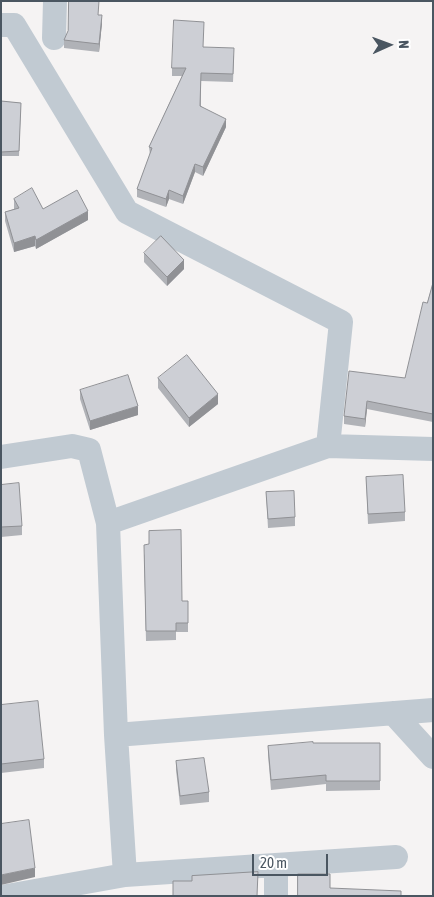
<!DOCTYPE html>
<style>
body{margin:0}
#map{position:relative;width:434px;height:897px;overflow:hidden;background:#f5f3f3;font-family:"Asap Condensed",sans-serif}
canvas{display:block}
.frame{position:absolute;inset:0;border:2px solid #4a5661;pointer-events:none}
.north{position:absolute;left:364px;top:20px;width:50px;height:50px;-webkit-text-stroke:4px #fff;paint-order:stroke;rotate:88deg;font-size:14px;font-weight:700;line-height:20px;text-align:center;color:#4a5661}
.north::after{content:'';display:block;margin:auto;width:18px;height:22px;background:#4a5661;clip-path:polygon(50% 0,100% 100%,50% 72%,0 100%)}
.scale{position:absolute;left:252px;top:854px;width:76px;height:22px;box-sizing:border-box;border:2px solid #4a5661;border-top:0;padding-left:6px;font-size:15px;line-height:18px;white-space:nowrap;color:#4a5661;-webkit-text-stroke:4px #fff;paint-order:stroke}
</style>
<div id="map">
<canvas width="434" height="897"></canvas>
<div class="frame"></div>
<div class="north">N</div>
<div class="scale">20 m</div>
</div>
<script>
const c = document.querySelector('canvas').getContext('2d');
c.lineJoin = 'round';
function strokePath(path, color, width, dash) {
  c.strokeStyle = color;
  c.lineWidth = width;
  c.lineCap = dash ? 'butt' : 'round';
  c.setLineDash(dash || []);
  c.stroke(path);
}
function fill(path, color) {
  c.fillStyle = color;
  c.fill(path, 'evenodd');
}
strokePath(new Path2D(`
 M1 25H14L127 212 341 322 328 446
 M54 38 55 1
 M1 457 72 446 89 450 108 523 116 735 125 875
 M108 523 328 446 433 449
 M393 713 433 757
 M116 735 433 710
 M276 865V896
 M7 896 125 875 396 857`), '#c1cad2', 24);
fill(new Path2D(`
 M98 15 102 23 99 52 64 48V40Z
 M203 47 234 56 233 82 201 81V106L226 127 203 176 195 172 183 204 169 199 166 207 137 197V189L150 155 149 147 182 76H172V68Z
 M1 101 21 103 19 156H1Z
 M14 199 43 209 88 220 36 249 35 246 14 252 5 221V212L14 209Z
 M144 253 184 269 167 286 144 262Z
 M433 283V422L367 409 365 427 344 424V416L405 378Z
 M158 378 218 404 189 427 158 388Z
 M80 390 138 415 90 430 80 399Z
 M366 477 405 512V521L368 524Z
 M1 485 22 526V535L1 537Z
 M266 492 295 517V526L268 528Z
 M144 554 182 601H188V632H176V640L146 641Z
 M1 705 44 759V768L1 773Z
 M313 743H380V790L326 791V784L271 790 268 755V746Z
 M176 761 209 792V802L180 805 176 770Z`), '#b0b2b7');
fill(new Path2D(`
 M102 15V23L99 52V44Z
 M226 119V127L203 176V167Z
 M195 164V172L183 204V196Z
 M169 190V199L166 207V199Z
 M88 211V220L36 249V240Z
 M35 236V246L14 252V243Z
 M184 260V269L167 286V277Z
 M218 394V404L189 427V418Z
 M367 401V409L365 427V419Z
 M138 406V415L90 430V421Z
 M35 868V877L1 885V875Z`), '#909195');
const building = new Path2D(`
 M69 1H99L98 15H102L99 44 64 40 68 31Z
 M174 20 204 22 203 47 234 48 233 74 201 73 200 106 226 119 203 167 195 164 183 196 169 190 166 199 137 189 152 148 149 147 186 68H172Z
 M1 101 21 103 19 151 1 152Z
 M32 188 43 209 77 190 88 211 36 240 35 236 14 243 5 212 19 208 14 199Z
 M161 236 184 260 167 277 144 253Z
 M433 283V414L367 401 365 419 344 416 349 371 405 378 423 302 427 303Z
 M187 355 218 394 189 418 158 378Z
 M128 375 138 406 90 421 80 390Z
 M403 475 405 512 368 514 366 477Z
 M19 483 22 526 1 527V485Z
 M294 491 295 517 268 519 266 492Z
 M181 530 182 601H188V623H176V631H146L144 545 149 544V531Z
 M38 701 44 759 1 764V705Z
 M313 742V743H380V781H326V775L271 780 268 746Z
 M204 758 209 792 180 796 176 761Z
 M29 820 35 868 1 875V824Z
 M258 872 257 896H173V881H192V876Z
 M298 874H330V888L401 891V896H298Z`);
fill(building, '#cdcfd5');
strokePath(building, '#909195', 1);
</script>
